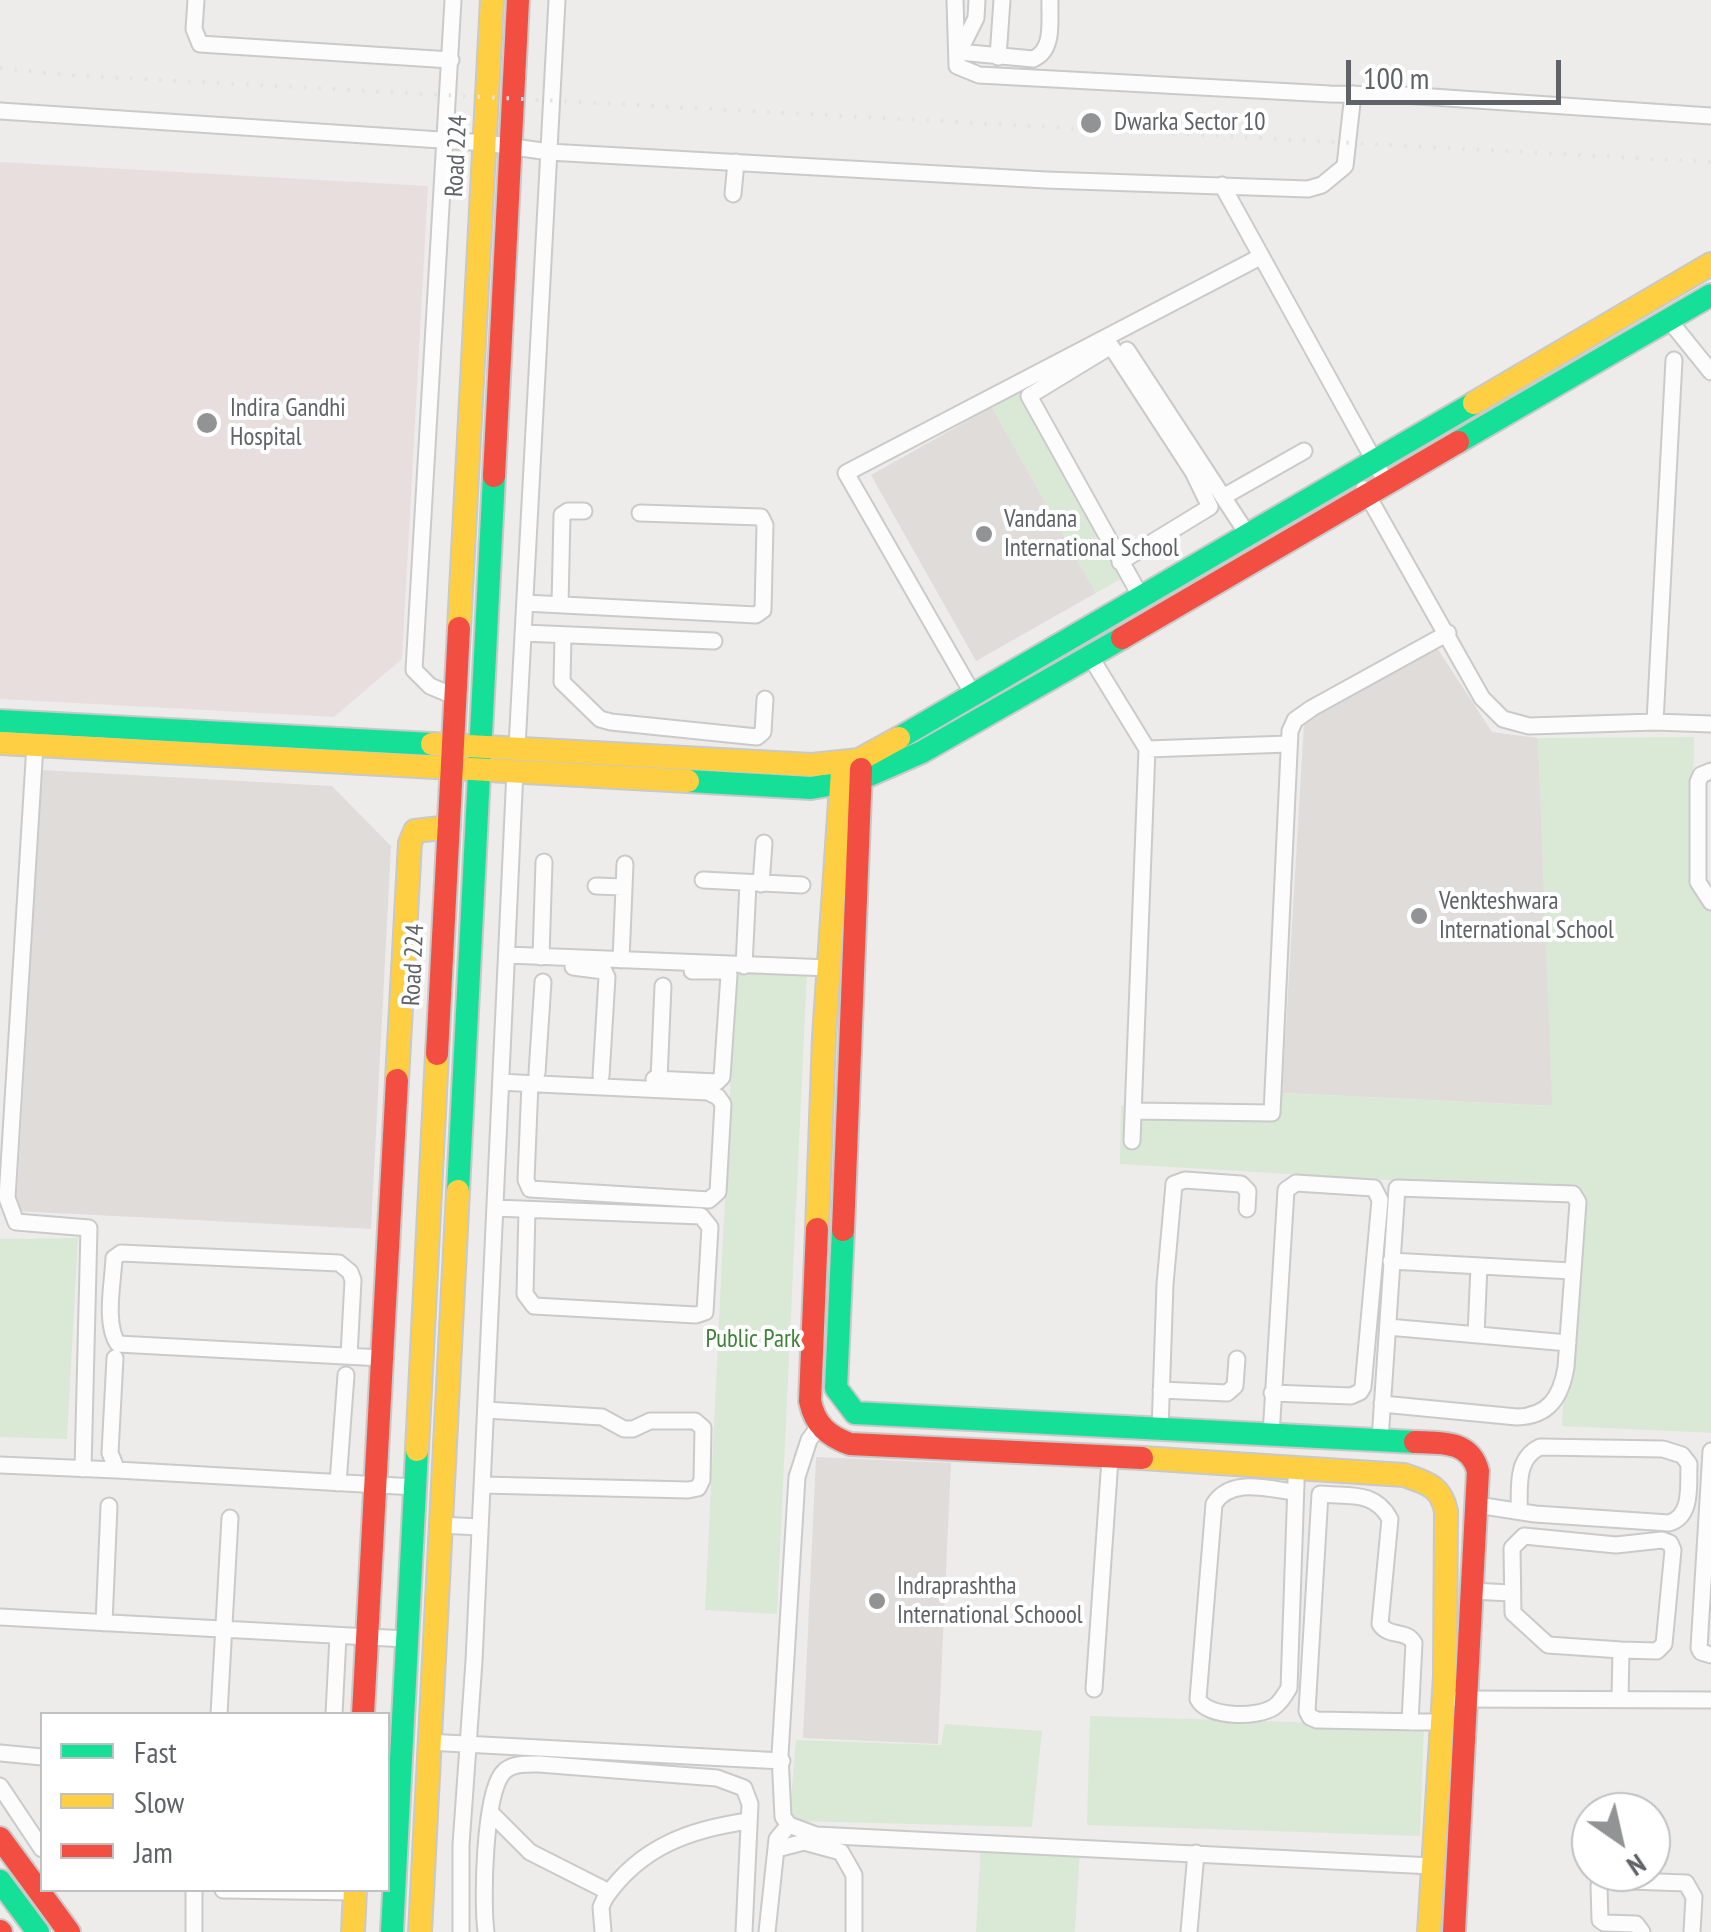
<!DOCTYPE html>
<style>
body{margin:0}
#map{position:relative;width:1711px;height:1932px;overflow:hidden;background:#eeecea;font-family:"PT Sans Narrow",sans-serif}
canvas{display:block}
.legend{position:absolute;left:40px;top:1712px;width:350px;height:180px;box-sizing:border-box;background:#fff;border:2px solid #bfc1c2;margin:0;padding:12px 18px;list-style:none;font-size:30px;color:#5f6367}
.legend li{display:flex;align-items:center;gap:20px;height:50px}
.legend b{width:50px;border:2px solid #bfc1c2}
.north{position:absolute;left:1571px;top:1792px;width:100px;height:100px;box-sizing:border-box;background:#fff;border:2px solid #bfc1c2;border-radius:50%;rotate:146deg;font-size:28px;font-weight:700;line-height:40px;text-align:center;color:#5f6367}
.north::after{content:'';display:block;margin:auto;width:35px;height:45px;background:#919395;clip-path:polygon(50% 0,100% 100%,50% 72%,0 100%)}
.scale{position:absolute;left:1346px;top:60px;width:215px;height:45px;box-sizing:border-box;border:5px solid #5f6367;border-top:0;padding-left:12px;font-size:30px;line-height:35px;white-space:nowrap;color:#5f6367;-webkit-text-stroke:8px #fff;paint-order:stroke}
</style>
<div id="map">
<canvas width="1711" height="1932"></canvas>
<ul class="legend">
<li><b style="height:12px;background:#16e098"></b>Fast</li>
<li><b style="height:12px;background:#ffcf43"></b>Slow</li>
<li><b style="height:12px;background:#f24e42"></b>Jam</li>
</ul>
<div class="north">N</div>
<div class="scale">100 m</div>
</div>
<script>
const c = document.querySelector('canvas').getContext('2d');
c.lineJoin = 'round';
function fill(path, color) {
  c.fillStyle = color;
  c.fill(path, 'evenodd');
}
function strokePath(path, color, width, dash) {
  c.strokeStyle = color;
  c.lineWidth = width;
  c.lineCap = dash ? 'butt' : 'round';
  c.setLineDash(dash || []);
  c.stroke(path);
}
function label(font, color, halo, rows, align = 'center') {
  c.font = font + ' "PT Sans Narrow",sans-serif';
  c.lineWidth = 8;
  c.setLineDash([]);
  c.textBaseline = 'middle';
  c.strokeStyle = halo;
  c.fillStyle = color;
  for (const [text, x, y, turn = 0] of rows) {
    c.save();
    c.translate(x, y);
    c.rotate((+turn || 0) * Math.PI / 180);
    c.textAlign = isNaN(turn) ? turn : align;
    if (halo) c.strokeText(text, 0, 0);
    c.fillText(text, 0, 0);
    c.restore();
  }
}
fill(new Path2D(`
 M992 407 1096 593 976 661 871 475Z
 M1437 648 1492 732 1538 738 1553 1106 1282 1093 1304 723Z
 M42 770 332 786 391 846 371 1229 16 1211Z
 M816 1457 951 1463 938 1744 803 1738Z`), '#e0dcda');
fill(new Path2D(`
 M0 162 428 186 402 659 334 717 0 699Z`), '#e9dede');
fill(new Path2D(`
 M1025 388 1130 574 1096 593 992 407Z
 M1694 737 1692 880 1711 910V1433L1562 1426 1575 1191 1120 1164 1121 1106 1279 1111 1282 1093 1552 1106 1538 738Z
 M736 970 807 972 777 1614 705 1610Z
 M78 1238 67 1439 0 1437V1239Z
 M1090 1716 1424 1726 1420 1836 1087 1825Z
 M945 1724 1042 1731 1032 1827 796 1821 790 1813 796 1740 941 1745Z
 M981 1843 1080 1849 1075 1932H976Z`), '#dae8d6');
const street = new Path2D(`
 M196 0 194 29 200 44 451 60
 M453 0 414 670 430 686 456 697
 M955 0 957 66 979 75 1330 94 1403 95 1711 116
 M959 52 1033 59C1055 50 1049 20 1050 0
 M959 52 976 18 977 0
 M998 57 1002 0
 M0 111 486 143 549 152 1046 180 1308 189 1322 185 1345 166 1353 94
 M1222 185 1386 482
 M733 194 736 162
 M1669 320 1711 372
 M1127 350 1248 535
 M1364 489 1482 698 1503 719 1529 726 1655 722 1711 724
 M1223 497 1304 451
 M1120 562 1210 507 1193 472 1111 346 1029 396 1141 597
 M525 603 756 615 763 610 765 525 761 517 640 513
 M560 605 562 515 568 511H584
 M523 633 714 641
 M563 635 562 682 600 719 611 722 757 737 763 732 765 699
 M1090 656 1147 749 1132 1141
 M974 696 846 473 1260 257
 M1655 722 1674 360
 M35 745 7 1198 16 1222 89 1228 83 1469
 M517 747 557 0
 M1147 749 1288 744
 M1711 771 1701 775 1698 782V882L1711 902
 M703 880 802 885
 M761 884 764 843
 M596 886 623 887
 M507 955 829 968
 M541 957 544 862
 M621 960 625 864
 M744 966 748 883
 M573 967 604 971 607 977 601 1076
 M537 1073 543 982
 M654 1079 717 1082 722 1077 729 975 723 971H692
 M659 1079 663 986
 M501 1082 518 1083 708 1092 718 1097 723 1104 718 1192 709 1200 530 1189 526 1180 530 1083
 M1135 1111 1272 1113 1290 731 1295 720 1312 708 1448 633
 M495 1208 701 1216 710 1227 705 1312 696 1315 534 1306 525 1294 527 1210
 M1391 1261 1571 1271
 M1388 1327 1568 1343
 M1476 1335 1479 1266
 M349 1356 353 1280 350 1272 339 1263 121 1253 114 1258C113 1282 104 1324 118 1344L382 1358
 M115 1358 110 1453 117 1470 415 1487
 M1161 1390 1227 1393 1235 1386 1237 1359
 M820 1425 809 1440 797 1477 780 1755 783 1817 789 1825 816 1835 1432 1866
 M1160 1430 1165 1284 1174 1184 1185 1180 1241 1184 1248 1191 1247 1209
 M1271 1435 1286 1190 1296 1183 1374 1188 1380 1200 1363 1387 1360 1392 1351 1396 1272 1393
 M1380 1440 1397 1188 1573 1194 1578 1202 1566 1367C1561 1397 1549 1416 1517 1417L1382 1404
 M1711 1451 1699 1648 1701 1652 1711 1655
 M0 1465 117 1470
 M338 1483 346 1375
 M482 1485 688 1490 698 1488 702 1480 703 1428 695 1421H650L633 1429H624L602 1417 486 1410
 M1295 1492C1267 1489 1231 1477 1214 1504L1198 1699C1207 1718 1258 1718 1274 1707 1281 1702 1285 1695 1289 1688L1296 1484V1467
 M1477 1505 1535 1514 1669 1523C1693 1516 1688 1485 1689 1464L1682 1455 1663 1449 1540 1447C1515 1459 1520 1487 1519 1511
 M439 1525 480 1527
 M1472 1591 1511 1593
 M0 1617 406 1639
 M104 1623 109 1506
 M1094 1689 1110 1459
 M1620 1698 1621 1650 1657 1651 1664 1644 1673 1550 1670 1543 1662 1540 1616 1545 1524 1536 1512 1548 1513 1613 1548 1645 1621 1650
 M1458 1699 1711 1700
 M219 1714 230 1518
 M334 1714 338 1636
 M1410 1722 1414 1643C1406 1629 1389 1638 1380 1624L1390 1519C1374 1490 1349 1497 1320 1494L1307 1711 1310 1717 1317 1720 1422 1722H1443
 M427 1742 782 1761
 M0 1753 42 1757
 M0 1786 42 1849
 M491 1813 530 1852 609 1892
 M777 1849 804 1842 841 1852 854 1875V1932
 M194 1890V1932
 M223 1890 355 1892
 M461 1932V1845L474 1661 515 770
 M486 1932C482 1902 484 1798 502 1774 510 1763 526 1764 539 1764L717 1778 744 1788 750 1804 744 1932
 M603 1932 601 1907 605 1898C641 1846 691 1829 749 1821
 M767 1932 777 1839 789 1825
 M1189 1932 1196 1853
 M1642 1932 1636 1924 1604 1923 1600 1920 1599 1886 1602 1880 1686 1883 1694 1897 1692 1932`);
const fast = new Path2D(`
 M1458 442 1711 295
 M0 721 432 744
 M899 738 1474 403
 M688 781 811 788 858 780 922 752 1122 638
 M458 1191 494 476
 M843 1230 836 1388 855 1413 1415 1442
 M0 1881 38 1932
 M392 1932 417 1450`);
const slow = new Path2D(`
 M1474 403 1711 264
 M459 628 492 0
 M0 743 688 781
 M432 744 812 765 859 760 899 738
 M397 1080 410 843 415 831 449 827
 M817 1229 824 1037 842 772
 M417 1450 437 1054
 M1142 1458 1404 1475C1427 1483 1441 1486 1446 1511L1445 1676 1429 1932
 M353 1932 355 1890
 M420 1932 458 1191`);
const jam = new Path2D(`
 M494 476 518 0
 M1122 638 1458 442
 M437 1054 459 628
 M817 1229 810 1401C815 1425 828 1436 850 1444L1142 1458
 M843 1230 861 769
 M1415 1442C1441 1443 1470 1440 1478 1471L1454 1932
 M363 1714 397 1080
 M0 1838 69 1932
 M0 1931 1 1932`);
strokePath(street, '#cacaca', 19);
strokePath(fast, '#c8c9c9', 26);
strokePath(slow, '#c8c9c9', 26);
strokePath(jam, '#c8c9c9', 26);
strokePath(street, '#fcfcfc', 15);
strokePath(fast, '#16e098', 22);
strokePath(slow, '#ffcf43', 22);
strokePath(jam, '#f24e42', 22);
strokePath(new Path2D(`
 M0 68 68 75 1711 162`), '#e3e4e3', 4, [2.5, 12]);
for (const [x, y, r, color] of [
 [1091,123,12,"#919395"],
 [207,423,12,"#919395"],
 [984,534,10,"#919395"],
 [1419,916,10,"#919395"],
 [877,1601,10,"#919395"]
]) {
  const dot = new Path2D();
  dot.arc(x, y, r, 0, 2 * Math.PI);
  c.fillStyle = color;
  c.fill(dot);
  strokePath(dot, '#fff', 4);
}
label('25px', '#5f6367', '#fff', [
 ["Dwarka Sector 10",1114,123],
 ["Indira Gandhi",230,409],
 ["Hospital",230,438],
 ["Vandana",1004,520],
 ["International School",1004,549],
 ["Venkteshwara",1439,902],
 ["International School",1439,931],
 ["Indraprashtha",897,1587],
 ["International Schoool",897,1616]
], 'left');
label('25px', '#5f6367', '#fff', [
 ["Road 224",457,156,-87],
 ["Road 224",414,965,-87]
]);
label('25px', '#40823a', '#fff', [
 ["Public Park",753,1340]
]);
</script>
